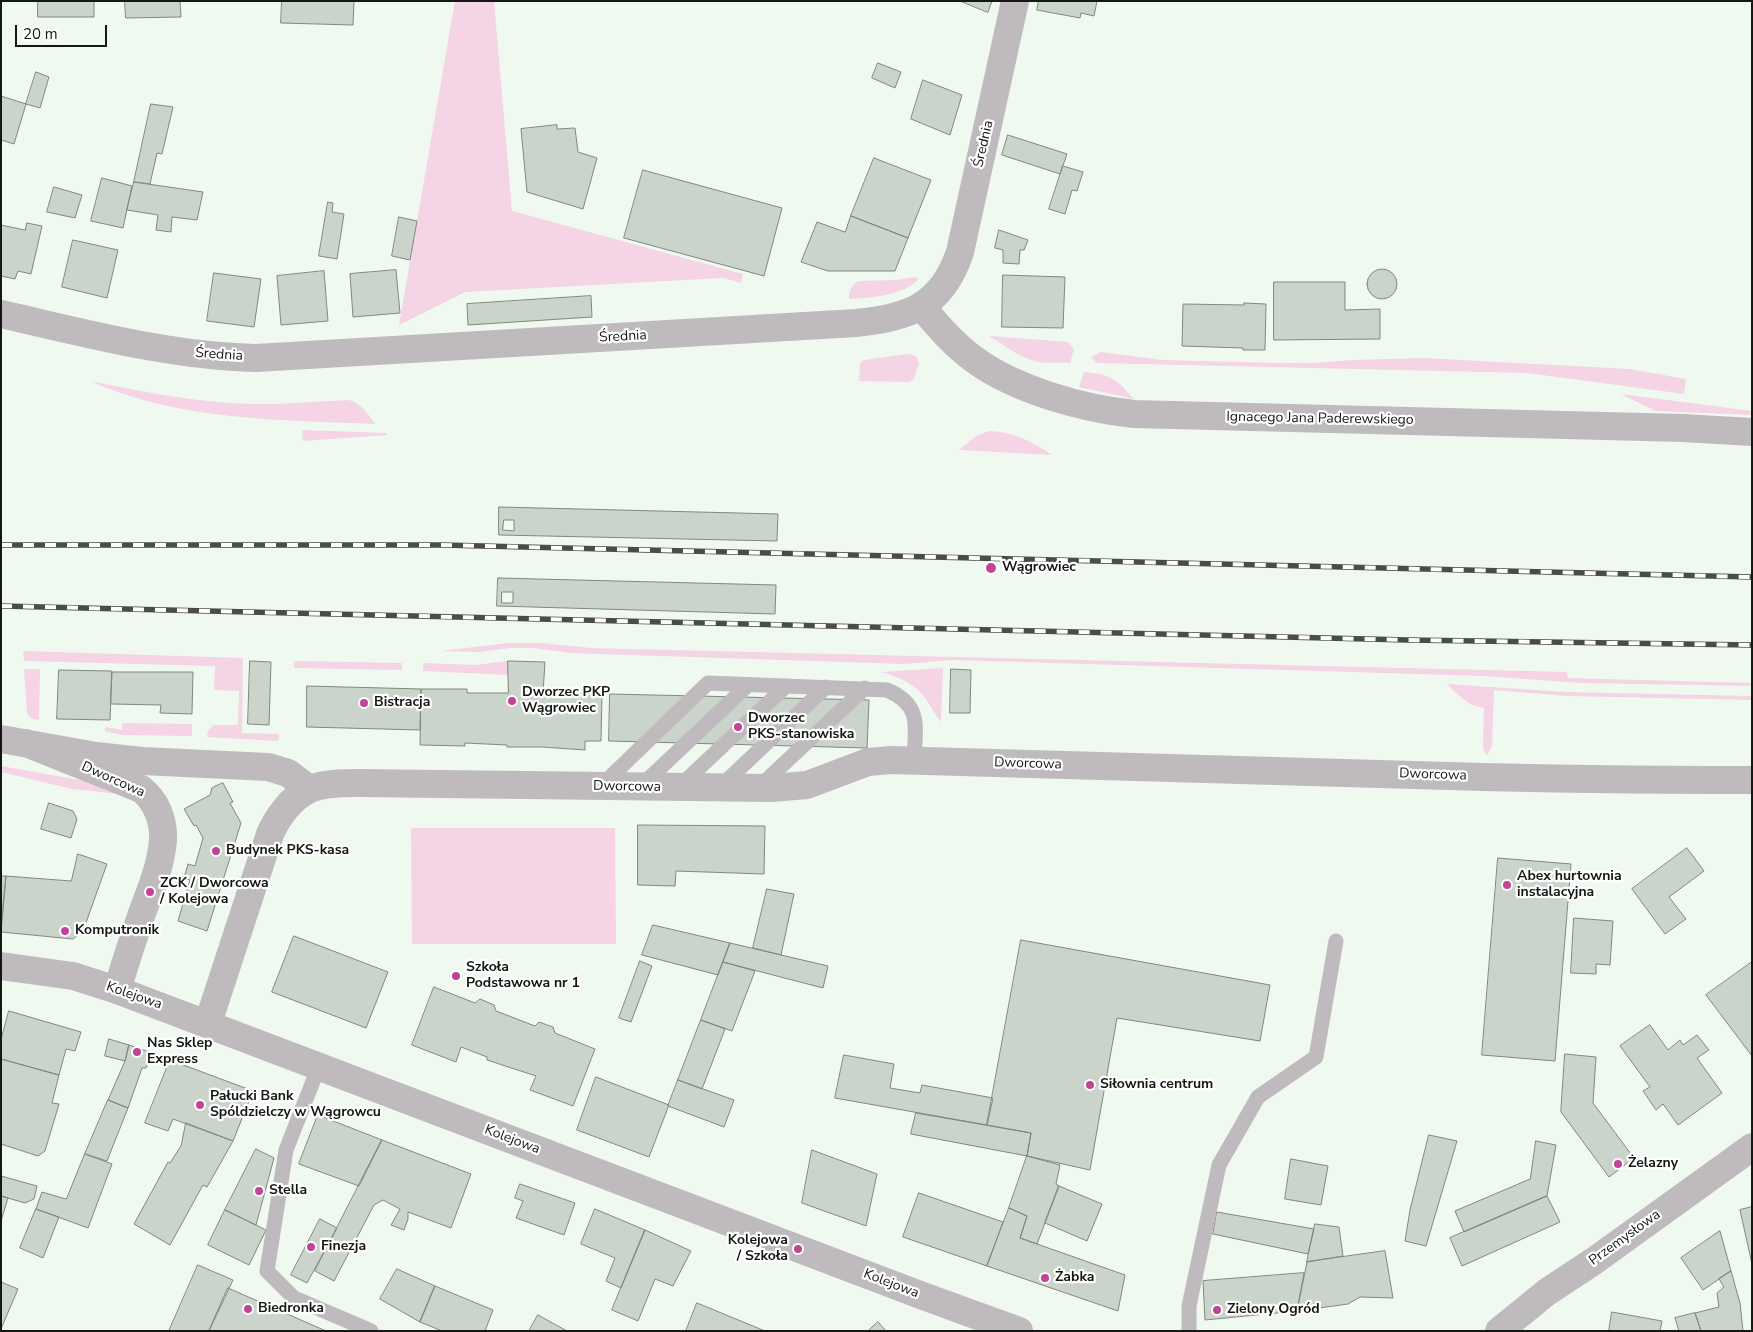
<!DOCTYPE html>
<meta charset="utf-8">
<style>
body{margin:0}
#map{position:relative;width:1753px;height:1332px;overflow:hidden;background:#f0f9ef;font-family:"Nunito Sans",sans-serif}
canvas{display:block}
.frame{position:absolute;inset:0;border:2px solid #141713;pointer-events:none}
.scale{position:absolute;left:15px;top:25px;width:92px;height:22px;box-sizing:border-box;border:2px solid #141713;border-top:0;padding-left:6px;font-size:15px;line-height:18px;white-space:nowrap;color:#141713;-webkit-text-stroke:4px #fff;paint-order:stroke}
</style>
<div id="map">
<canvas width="1753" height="1332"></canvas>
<div class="frame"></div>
<div class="scale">20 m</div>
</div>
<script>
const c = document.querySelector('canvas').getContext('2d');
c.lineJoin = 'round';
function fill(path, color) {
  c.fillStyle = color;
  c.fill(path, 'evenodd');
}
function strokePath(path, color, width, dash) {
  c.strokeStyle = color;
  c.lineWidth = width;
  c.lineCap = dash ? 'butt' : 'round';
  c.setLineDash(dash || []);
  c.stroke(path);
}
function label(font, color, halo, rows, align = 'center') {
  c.font = font + ' "Nunito Sans",sans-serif';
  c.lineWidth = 4.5;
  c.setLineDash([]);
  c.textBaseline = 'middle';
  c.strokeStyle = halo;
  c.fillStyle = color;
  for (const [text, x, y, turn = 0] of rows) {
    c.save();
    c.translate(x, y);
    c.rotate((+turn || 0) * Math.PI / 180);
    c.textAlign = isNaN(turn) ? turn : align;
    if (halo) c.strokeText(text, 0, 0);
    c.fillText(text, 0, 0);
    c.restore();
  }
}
fill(new Path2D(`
 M455 1H494L512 211 743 274 741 283 723 278 465 292 399 325Z
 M915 277 919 279C902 296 871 298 849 299V294L852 286 858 281 895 280Z
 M989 336 1068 342 1074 349 1070 363C1059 362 1045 364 1034 361 1018 357 1003 344 989 336Z
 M1101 352 1162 360 1280 363H1315L1352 360 1423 358 1629 369 1686 379 1684 394 1527 373 1097 363 1091 357Z
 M908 354 916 356 919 363 914 379 909 382 859 381 860 364 864 360Z
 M1084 372C1113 375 1115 378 1134 399L1079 387Z
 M90 381C136 390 182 400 230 403 269 406 309 402 348 400 361 402 368 415 376 424 280 420 180 421 90 381Z
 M1621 394 1752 411V415L1655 411Z
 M302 430 387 433V435L303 441Z
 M989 431C1012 431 1033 442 1052 455L959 450 976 436Z
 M509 643H542L591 648 1567 672 1568 678 1752 683V686L1581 683 1483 676 953 660 904 664 570 653 534 648H511L479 652 440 651Z
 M23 651 243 658 242 733 279 734 278 741 207 737 208 731 213 725H238L239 691 214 690 215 666 24 661Z
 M294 661 402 663V670L294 668Z
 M508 661V675L423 671V663L475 665Z
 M943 668 941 722C936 716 932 709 928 702 917 685 900 677 881 672Z
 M24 669H40L39 720 32 719 27 714Z
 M1447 684 1565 692 1752 696V700L1567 696 1494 690 1492 747 1487 755 1484 751 1483 747 1484 708C1468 706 1458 695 1447 684Z
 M122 723 192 724V736L121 735 105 731 106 727 122 730Z
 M1 766 91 782 129 795 72 789 1 772Z
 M411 828H615L616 944H412Z`), '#f5d4e6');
const building = new Path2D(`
 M38 1H94V17H38Z
 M125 1H180L181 17 126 18Z
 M282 1H354L353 25 281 23Z
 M960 1H992L988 12Z
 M1039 1H1097L1094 16 1081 13 1080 18 1037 10Z
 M878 63 901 72 895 88 872 78Z
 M36 72 49 77 40 108 26 104Z
 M923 80 962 95 950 135 911 119Z
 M1 96 26 104 14 144 1 140Z
 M151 104 173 107 162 154 157 153 150 184 134 182Z
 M557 125V129L575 128 578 152 597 158 583 209 527 192 521 129Z
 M1008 135 1067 154 1060 174 1002 155Z
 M874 158 931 180 908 238 851 216Z
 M1063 166 1083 172 1077 191 1072 190 1065 214 1049 209Z
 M643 170 782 208 764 276 624 238Z
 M102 178 132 186 123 228 91 221Z
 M134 182 203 192 197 220 172 217 171 232 156 230 158 215 127 210Z
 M54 187 82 195 75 218 47 212Z
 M328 202 333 203 332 212 344 214 337 259 319 256Z
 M851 216 908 238 895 271H828L801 262 817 222 845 232Z
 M399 217 417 221 410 260 392 256Z
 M27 223 42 226 31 274 18 271 15 279 1 276V225L25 230Z
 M999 230 1028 240 1024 250H1020L1019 264 1003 263V250L995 248Z
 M73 240 118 250 107 298 62 287Z
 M1367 284a15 15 0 1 1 30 0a15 15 0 1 1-30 0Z
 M396 270 400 313 353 317 350 274Z
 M324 271 328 321 281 325 277 276Z
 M214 273 261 279 254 327 207 321Z
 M1003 275 1065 277 1063 328 1002 327Z
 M1274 282H1345V310L1380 309V339L1274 340Z
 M591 296 592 317 468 325 467 304Z
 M1244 303 1266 304 1265 350H1243V348L1182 346 1183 304 1244 305Z
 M499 507 778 514 777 541 499 535Z
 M504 520H514V531L503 530Z
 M498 578 776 585 775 614 497 606Z
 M502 592H513V603H502Z
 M250 661 271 662 269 725 248 724Z
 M508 661 545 662 543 693 602 694 601 741H585V750L542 747H507V745L465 743V746L420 745 421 689H467V693H508Z
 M951 669 971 670 970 713H950Z
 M59 670 112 671 110 720 57 719Z
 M112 672H193L192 714 160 713 161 705 111 704Z
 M307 686 421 689 420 730 307 727Z
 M610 694 869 700 867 748 609 741Z
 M223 783 233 802 230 803 241 823 207 931 178 921 190 880 184 878 188 864 195 866 203 838 196 825 194 826 184 809 210 795 212 788Z
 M49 803 73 811 77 819 71 838 41 829Z
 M638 825 765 826 764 874 676 871 675 886 638 885Z
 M1687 848 1704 871 1669 897 1686 919 1665 934 1632 889Z
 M78 854 107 864 83 931 73 939 1 932 6 876 71 881Z
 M1498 858 1571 864 1555 1061 1482 1055Z
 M1 876H6L1 924Z
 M767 889 794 894 781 955 753 948Z
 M1574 918 1613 921 1610 965 1596 964V974L1571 973Z
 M653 925 730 943 718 975 642 955Z
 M294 936 388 972 366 1028 272 992Z
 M1021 940 1270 985 1260 1041 1117 1018 1090 1170 1027 1156 1031 1133 987 1125Z
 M730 943 828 966 823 988 723 962Z
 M640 961 652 966 631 1022 619 1018Z
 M723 962 755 971 732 1031 701 1020Z
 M1752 962V1056L1706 995Z
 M434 987 475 1003 480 999 494 1005 496 1011 535 1026 539 1022 553 1027 555 1033 595 1049 573 1106 530 1090 536 1076 487 1060V1057L461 1047 456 1062 412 1045Z
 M9 1011 81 1032 75 1051 66 1049 59 1075 1 1059V1040Z
 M701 1020 725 1029 702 1089 678 1080Z
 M1650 1025 1668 1050 1680 1040 1683 1045 1697 1035 1709 1050 1697 1058 1722 1093 1678 1125 1663 1104 1656 1110 1643 1091 1650 1087 1620 1046Z
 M109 1039 129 1045 125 1061 105 1056Z
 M129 1045 152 1053 146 1068H142L128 1108 108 1100 125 1061Z
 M1565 1054 1596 1057 1593 1103 1634 1158 1609 1177 1561 1112Z
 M844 1055 894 1064 890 1088 920 1093 922 1085 993 1098 987 1125 835 1098Z
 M1 1059 59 1075 52 1103 59 1104 45 1151 38 1156 1 1144Z
 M170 1060 253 1091 233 1141 173 1119 168 1131 145 1123Z
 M596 1077 669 1105 649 1157 577 1130Z
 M678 1080 734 1100 724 1127 668 1106Z
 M108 1100 128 1108 107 1161 85 1154Z
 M916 1113 1031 1133 1027 1156 911 1134Z
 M318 1115 382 1140 359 1186 299 1164Z
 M186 1123 233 1141 207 1187 203 1185 170 1245 134 1224 168 1162 170 1163 181 1146Z
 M1429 1135 1457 1141 1426 1246 1405 1241 1410 1210Z
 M382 1140 471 1174 451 1228 408 1212V1219L404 1230 391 1225 400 1209 383 1200 374 1205 334 1281 315 1271Z
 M1536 1141 1556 1145 1547 1196 1464 1232 1455 1211 1530 1179Z
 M256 1149 274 1158 256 1225 225 1210Z
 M812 1150 877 1174 866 1226 802 1203Z
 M85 1154 112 1164 88 1228 36 1209 42 1192 66 1199Z
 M1027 1156 1060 1165 1056 1184 1059 1186 1037 1244 1020 1238 1027 1216 1009 1208Z
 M1291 1159 1328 1166 1321 1205 1285 1199Z
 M1 1176 37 1186 34 1199 25 1203 1 1196Z
 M520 1184 575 1203 564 1235 516 1218 523 1201 515 1198Z
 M1059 1186 1102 1204 1087 1241 1045 1223Z
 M919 1193 1003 1222 987 1266 903 1237Z
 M1 1196 8 1198 1 1221Z
 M1547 1196 1560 1222 1462 1266 1450 1238Z
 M1752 1207V1264L1740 1210Z
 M1009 1208 1027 1216 1020 1238 1125 1275 1118 1311 987 1266Z
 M36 1209 59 1217 43 1258 20 1248Z
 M595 1209 645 1230 621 1288 606 1281 615 1258 581 1244Z
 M225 1210 266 1230 249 1265 208 1245Z
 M1217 1212 1314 1229 1308 1254 1213 1234Z
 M320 1219 337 1228 307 1283 291 1275Z
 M1315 1224 1339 1227 1343 1256 1307 1262Z
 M645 1230 691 1251 673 1286 655 1279 638 1321 612 1310Z
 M1720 1231 1731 1271 1703 1290 1681 1258Z
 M1385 1251 1393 1298 1360 1297 1348 1304 1297 1311 1307 1262Z
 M198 1265 233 1280 209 1331H169Z
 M397 1269 435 1286 420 1322 380 1299Z
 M1731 1271 1740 1303 1743 1331H1701L1695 1313 1719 1307 1717 1293 1724 1287 1719 1279Z
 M1304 1273 1297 1311 1205 1320 1203 1281Z
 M1 1282 18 1289 1 1329Z
 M435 1286 493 1310 485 1331H442L420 1322Z
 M228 1288 326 1331H209Z
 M697 1303 765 1331H686Z
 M1612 1312 1662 1321 1660 1331H1609Z
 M1695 1313 1701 1331H1679L1675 1318Z
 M538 1315 567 1331H529Z
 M878 1322 886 1331H868Z`);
fill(building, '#cbd4ca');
strokePath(building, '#80887e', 1);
strokePath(new Path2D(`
 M602 785 708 683 887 690C923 705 915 728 914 761
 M641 786 748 685
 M680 786 786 686
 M720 787 826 687
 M759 787 865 688
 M319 1066 286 1150 267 1271 294 1298 371 1331
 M1189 1331V1306L1219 1165 1258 1097 1316 1057 1336 941`), '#bfbabd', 15);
strokePath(new Path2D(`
 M921 306C937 325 954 345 975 360 1016 390 1084 409 1134 414L1683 428 1752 432
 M1 314C85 333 170 356 256 358L856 323C909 318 942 306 960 252L1015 1
 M1 739 96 756 142 761 268 767 288 773 309 789
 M26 743 141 789C156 800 164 821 163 840 161 865 151 890 142 913 133 939 125 964 117 990
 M208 1023 270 834C277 818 291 798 308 790 321 783 344 783 359 783L771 788 807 785 868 762 891 760 1449 776C1550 779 1651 780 1752 780
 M1499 1331 1547 1292 1594 1261 1752 1147`), '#bfbabd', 28);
strokePath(new Path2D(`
 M1 966 73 976 117 990 923 1296 1019 1331`), '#bfbabd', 28);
const rail = new Path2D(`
 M1 545H442L1752 577
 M1 606 1408 640 1752 645`);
strokePath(rail, '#494d48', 5.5);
strokePath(rail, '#fff', 4, [11]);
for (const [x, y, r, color] of [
 [991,568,6,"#c14595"],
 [512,701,5,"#c14595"],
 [364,703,5,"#c14595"],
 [738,727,5,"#c14595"],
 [216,851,5,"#c14595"],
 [1507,885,5,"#c14595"],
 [150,892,5,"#c14595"],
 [65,931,5,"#c14595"],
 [456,976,5,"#c14595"],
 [137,1052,5,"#c14595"],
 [1090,1085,5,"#c14595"],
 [200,1105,5,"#c14595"],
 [1618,1164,5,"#c14595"],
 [259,1191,5,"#c14595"],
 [311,1247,5,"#c14595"],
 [798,1249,5,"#c14595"],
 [1045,1278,5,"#c14595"],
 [248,1309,5,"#c14595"],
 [1217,1310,5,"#c14595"]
]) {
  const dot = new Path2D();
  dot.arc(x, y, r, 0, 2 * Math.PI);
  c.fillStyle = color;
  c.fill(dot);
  strokePath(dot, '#fff', 2);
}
label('14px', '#141713', '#fff', [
 ["Średnia",984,144,-77],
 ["Średnia",623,337,-3],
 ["Średnia",219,355,4],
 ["Ignacego Jana Paderewskiego",1320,419,1],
 ["Dworcowa",1028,764,2],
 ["Dworcowa",1433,775,2],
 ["Dworcowa",113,780,24],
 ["Dworcowa",627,787,1],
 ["Kolejowa",134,996,19],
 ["Kolejowa",512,1140,21],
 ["Przemysłowa",1625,1238,-36],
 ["Kolejowa",891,1284,21]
]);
label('bold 14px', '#141713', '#fff', [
 ["Wągrowiec",1002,568],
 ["Dworzec PKP",522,693],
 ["Wągrowiec",522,709],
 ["Bistracja",374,703],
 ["Dworzec",748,719],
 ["PKS-stanowiska",748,735],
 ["Budynek PKS-kasa",226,851],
 ["Abex hurtownia",1517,877],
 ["instalacyjna",1517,893],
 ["ZCK / Dworcowa",160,884],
 ["/ Kolejowa",160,900],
 ["Komputronik",75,931],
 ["Szkoła",466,968],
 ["Podstawowa nr 1",466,984],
 ["Nas Sklep",147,1044],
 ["Express",147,1060],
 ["Siłownia centrum",1100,1085],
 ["Pałucki Bank",210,1097],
 ["Spóldzielczy w Wągrowcu",210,1113],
 ["Żelazny",1628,1164],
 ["Stella",269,1191],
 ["Kolejowa",788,1241,"right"],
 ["/ Szkoła",788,1257,"right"],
 ["Finezja",321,1247],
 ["Żabka",1055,1278],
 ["Biedronka",258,1309],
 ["Zielony Ogród",1227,1310]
], 'left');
</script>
